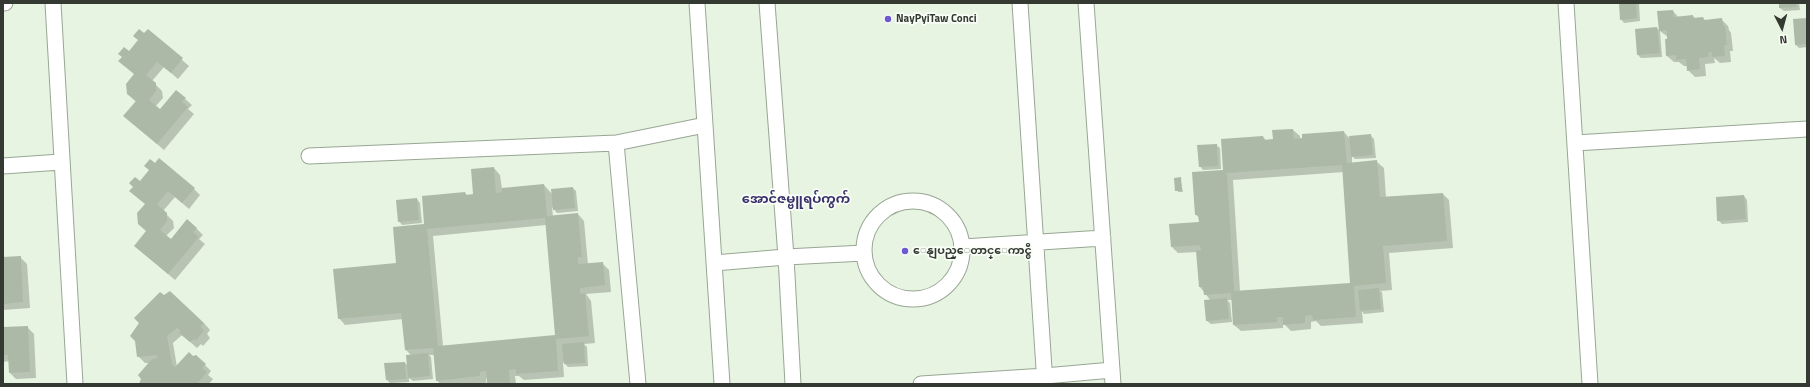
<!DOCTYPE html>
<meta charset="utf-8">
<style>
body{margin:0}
#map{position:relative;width:1810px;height:387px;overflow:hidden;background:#e6f4e1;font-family:"Titillium Web",sans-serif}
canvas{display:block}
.frame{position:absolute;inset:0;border:4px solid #343932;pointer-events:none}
.north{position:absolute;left:1762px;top:8px;width:40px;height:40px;-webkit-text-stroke:3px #f9fef6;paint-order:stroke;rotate:174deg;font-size:11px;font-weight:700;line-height:16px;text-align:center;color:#343932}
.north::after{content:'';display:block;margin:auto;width:14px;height:18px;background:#343932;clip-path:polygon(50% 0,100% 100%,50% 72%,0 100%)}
</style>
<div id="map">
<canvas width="1810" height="387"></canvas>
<div class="frame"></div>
<div class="north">N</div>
</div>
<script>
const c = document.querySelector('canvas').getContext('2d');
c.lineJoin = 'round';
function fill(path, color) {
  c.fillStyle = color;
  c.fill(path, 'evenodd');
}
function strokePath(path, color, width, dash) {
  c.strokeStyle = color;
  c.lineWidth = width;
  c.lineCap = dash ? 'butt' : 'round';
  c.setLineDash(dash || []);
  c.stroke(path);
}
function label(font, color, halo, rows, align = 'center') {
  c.font = font + ' "Titillium Web","Noto Sans Myanmar",sans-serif';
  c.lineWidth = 3.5;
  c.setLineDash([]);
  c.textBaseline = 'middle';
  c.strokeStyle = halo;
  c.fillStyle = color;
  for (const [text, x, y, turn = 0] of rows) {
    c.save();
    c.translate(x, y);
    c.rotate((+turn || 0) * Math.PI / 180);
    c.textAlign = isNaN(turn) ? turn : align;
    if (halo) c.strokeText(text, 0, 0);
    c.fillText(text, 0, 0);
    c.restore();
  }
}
fill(new Path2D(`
 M1620 3H1639L1640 21 1624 23 1621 19Z
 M1780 3H1799L1800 10 1784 11 1780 8Z
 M1673 11 1679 18 1693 16 1695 18H1703L1706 21 1721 19 1728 26 1729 30 1731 33 1733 51H1730L1731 62 1720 63 1714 58 1715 63 1705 64 1706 76 1695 77 1688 70V66H1684L1679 62H1674L1667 56 1668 37 1660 31 1662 57 1641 58 1638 55 1657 28 1660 31Z
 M1807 19V47L1799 48 1796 45Z
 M148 30 189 66 178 79 164 67 152 81 162 91 163 98 155 107 160 110 185 99 192 105 188 109 194 114 164 150 131 122 136 102 128 94 135 75 129 52Z
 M1293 130 1300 136V140L1344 132 1350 139 1370 135 1374 139 1376 158 1355 159 1352 156V163L1377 162 1384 168 1386 198 1443 194 1449 200 1453 248 1389 253 1392 290 1380 291 1382 292 1384 312 1364 314 1362 311 1363 323 1321 326 1316 321 1311 322V329L1291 331 1283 323V328L1241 331 1234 325 1232 300H1227L1230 303 1232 322 1211 324 1207 321 1211 301 1200 287 1197 252 1178 253 1172 247 1200 223V218L1196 215 1224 171 1263 137 1267 141 1274 140ZM1344 172 1351 284 1240 291 1233 180Z
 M1216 145 1220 148 1221 169 1203 170 1200 166Z
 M494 168 500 175 502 189 544 185 552 194 573 188 576 191 578 211 557 213 552 207 553 217 578 214 584 221 588 265 602 263 609 270 611 292 586 294 591 301 595 343 584 344 587 347 588 366 568 367 563 362 564 377 524 380 519 376H515L516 384H488V378H486V383L440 384 437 380 434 355H429L431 357 433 379 413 381 409 378V382L390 383 387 380 405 363 408 366 411 355 406 350 403 319 345 325 339 318 397 264 425 225 465 193 468 196 474 195ZM546 225 557 336 443 346 433 236Z
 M1180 178 1183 192H1178L1175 179Z
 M140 182 194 189 200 195 189 209 175 197 163 211 173 221 174 228 166 236 171 240 196 228 203 235 199 239 205 244 175 280 142 252 147 231 146 205Z
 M1744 196 1747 200 1748 222 1722 224 1718 220Z
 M417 199 420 203 422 223 402 225 399 221Z
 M20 257 27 264 30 308 3 310V258Z
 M204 323 210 330 207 334 210 338 203 346 201 344 197 348 182 335 173 343 177 367 205 365 211 371 208 375 213 379 209 384H140L150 363H145L138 356 136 340 132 336Z
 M27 327 34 334 36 378 16 379 10 373 9 361 3 362V328Z`), '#0003');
fill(new Path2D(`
 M1619 3H1636L1637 18 1620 20Z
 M1779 3H1796L1797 7 1779 8Z
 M1673 10 1674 17 1693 15V18L1703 17 1704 20 1722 18 1723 26H1725L1727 45H1724L1725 56 1712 57V52L1708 53 1709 57 1699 58 1700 69 1687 71 1686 59 1676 60V55L1666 56 1665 39H1667V30L1659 31 1657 11Z
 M1807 18V44L1795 45 1793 19Z
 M1657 27 1660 53 1637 55 1635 29Z
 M139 29 144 33 148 29 183 58 171 73 157 62 146 75 156 83V91L149 100 160 109 176 90 186 98 182 102 188 107 157 144 123 116 136 101 127 94 126 84 134 74 118 61 122 57 118 54 124 47 129 51 138 40 133 36Z
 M1293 129 1294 139 1302 138V134L1344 131 1347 163 1377 160 1380 197 1443 193 1447 241 1383 246 1386 283 1354 286 1356 317 1313 320 1312 315 1305 316V323L1283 325V317H1277V322L1233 325 1231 293 1204 295 1203 287H1199L1196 251 1201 250 1200 245 1171 247 1169 224 1199 222 1198 215H1195L1192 172 1223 170 1221 139 1263 136 1264 140 1273 139 1272 130ZM1342 165 1350 283 1234 291 1227 173Z
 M1371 134 1373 155 1351 157 1349 136Z
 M1217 144 1218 166 1199 167 1197 145Z
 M159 158 195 188 182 203 168 191 157 204 167 213V221L160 230 171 239 187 219 197 228 193 232 199 237 168 274 134 246 146 231 138 224 137 213 145 204 129 191 133 187 129 183 135 177 140 181 149 170 144 166 150 159 155 163Z
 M494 167 496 193 502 192V188L544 184 547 216 578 213 582 257H578V264L603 262 605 285 580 288V294L585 293 589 336 556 339 558 371 516 374V369L509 370 510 384H487L486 371 480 372V376L436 381 433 348 405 350 401 313 338 319 333 269 396 263 393 227 424 224 422 196 465 192 466 195 473 194 471 169ZM545 218 555 335 438 346 427 229Z
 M1181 177 1182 191H1175L1174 178Z
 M573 187 575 208 553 210 551 189Z
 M1744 195 1746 219 1717 221 1716 197Z
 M417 198 419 220 398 222 396 200Z
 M21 256 23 302 3 304V257Z
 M1379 288 1381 309 1360 311 1358 290Z
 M170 291 204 323 201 327 204 331 196 340 194 339 190 342 179 333 181 331 177 328 167 336 172 364 175 367 189 352 193 356 196 355 206 364 202 368 207 372 197 384H139L141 379 138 375 151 360 157 358V355L137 357 135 341 130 336 139 323 134 318 160 292 164 295Z
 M1227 298 1229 319 1206 321 1204 300Z
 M28 326 30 372 9 373 8 355H3V327Z
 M584 342 585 363 564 364 562 344Z
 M428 353 430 376 408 378 406 355Z
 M405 362 406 379 386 380 384 363Z`), '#acb9a7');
const minor = new Path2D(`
 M3 3H5
 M53 3 75 384
 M697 3 722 384
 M767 3 786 257 793 384
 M1020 3 1045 384
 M1086 3 1113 384
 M1566 3 1590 384
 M616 143 638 384
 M1575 143 1807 129
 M309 156 616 143 705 125
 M3 166 61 162
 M864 250a49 49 0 1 1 98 0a49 49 0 1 1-98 0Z
 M963 247 1103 238
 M714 263 786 257 864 253
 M921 384 1045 376 1112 370`);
strokePath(minor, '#99a694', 17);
strokePath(minor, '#fff', 15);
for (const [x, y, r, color] of [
 [888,19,4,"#6e58d2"],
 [905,251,4,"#6e58d2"]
]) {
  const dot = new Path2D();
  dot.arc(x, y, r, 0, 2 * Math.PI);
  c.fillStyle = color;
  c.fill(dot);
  strokePath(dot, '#f9fef6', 1.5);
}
label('bold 11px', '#343932', '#f9fef6', [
 ["NayPyiTaw Conci",896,19],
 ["ေနျပည္ေတာင္ေကာင္စီ",913,251]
], 'left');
label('bold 13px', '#392f6b', '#f9fef6', [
 ["အောင်ဇမ္ဗူရပ်ကွက်",796,200]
]);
</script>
